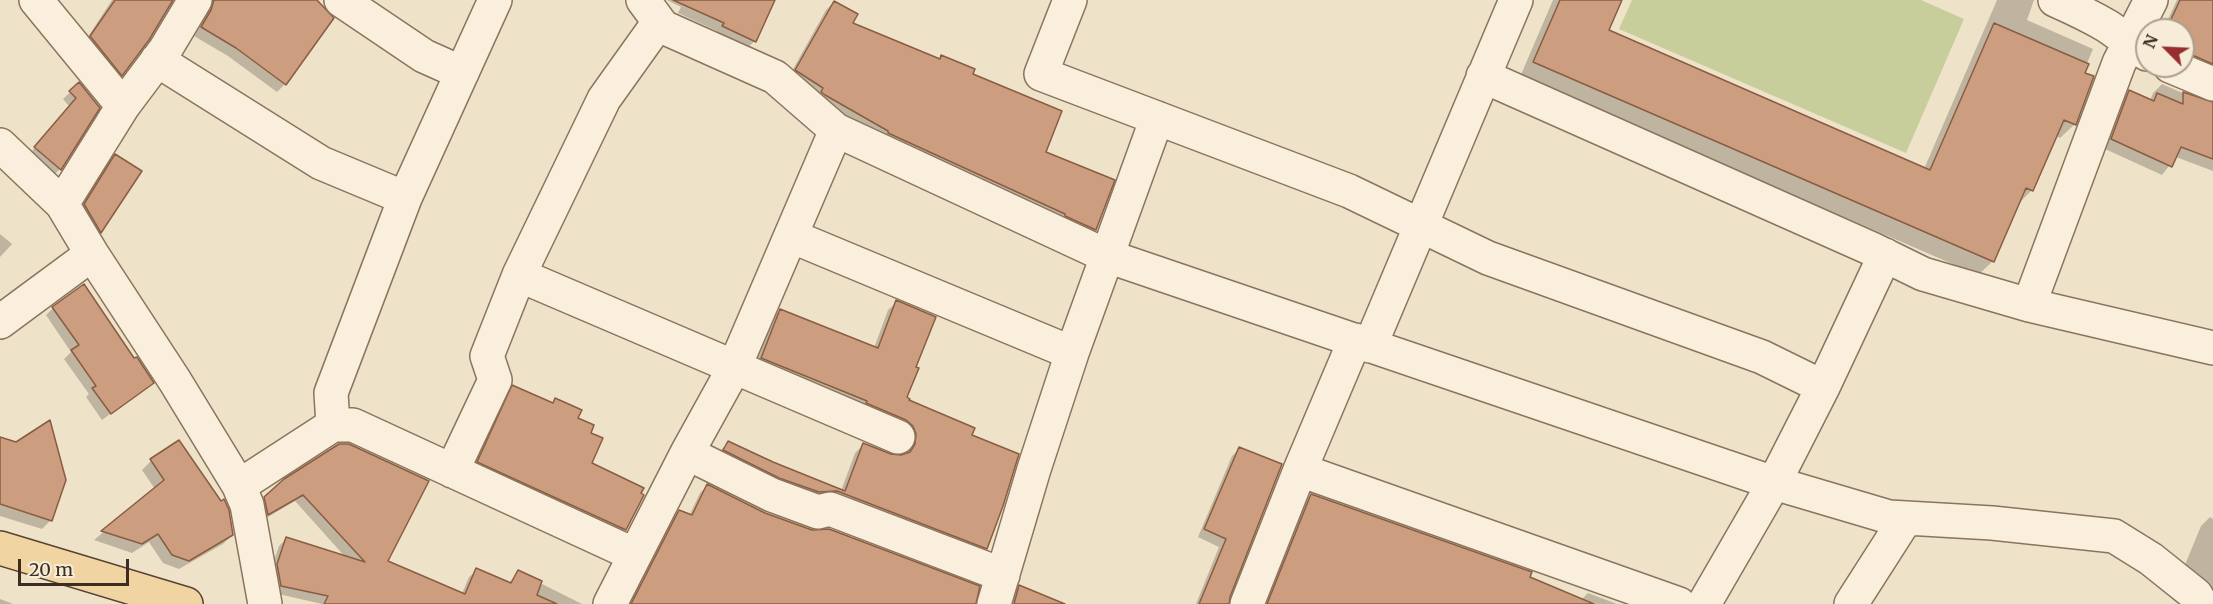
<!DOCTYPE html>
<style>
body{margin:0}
#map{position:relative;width:2213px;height:604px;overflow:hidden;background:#eee2c8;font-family:Merriweather,serif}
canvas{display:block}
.north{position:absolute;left:2135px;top:18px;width:60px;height:60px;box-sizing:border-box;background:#f6ecd8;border:2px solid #aba08e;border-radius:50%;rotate:294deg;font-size:16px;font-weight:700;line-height:24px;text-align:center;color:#3b2d20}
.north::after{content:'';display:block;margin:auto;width:21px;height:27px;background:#992e31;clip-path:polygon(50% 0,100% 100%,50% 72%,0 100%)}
.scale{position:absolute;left:18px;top:559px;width:111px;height:27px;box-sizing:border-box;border:3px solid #3b2d20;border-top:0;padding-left:8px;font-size:18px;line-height:21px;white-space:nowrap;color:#3b2d20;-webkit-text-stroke:4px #f6ecd8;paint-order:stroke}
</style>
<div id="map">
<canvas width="2213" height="604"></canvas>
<div class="north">N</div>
<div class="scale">20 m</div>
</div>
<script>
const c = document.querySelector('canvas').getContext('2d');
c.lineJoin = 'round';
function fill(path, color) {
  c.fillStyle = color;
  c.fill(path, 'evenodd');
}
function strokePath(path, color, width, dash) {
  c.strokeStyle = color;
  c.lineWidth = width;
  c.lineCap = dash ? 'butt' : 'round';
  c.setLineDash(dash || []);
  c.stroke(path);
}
fill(new Path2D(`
 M1632 0H1921L1964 19 1906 153 1619 29Z`), '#c8cd9c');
fill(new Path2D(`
 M112 0H168L121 75 113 83 82 46Z
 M204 0H314L285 84 277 92 228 56 194 36 204 19 206 10Z
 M667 0H773L755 41 747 48 716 34 717 31 678 13 681 7Z
 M1553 0H1620L1607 31 1924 169 1997 0H2034L2027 20 2093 49 2083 73 2075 124 2060 138 2056 136 2032 190 2018 204 1993 261 1978 275 1520 77Z
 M2177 0H2213V77L2183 64V30H2163Z
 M834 2 851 24 938 60 942 56 1044 152 1095 230 1088 237 817 103 792 71 826 10Z
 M79 84 98 108 60 169 53 176 28 156 69 106 63 99Z
 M2162 84 2205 103 2213 104V171L2176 157 2162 175 2103 148 2120 101 2129 92 2150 101 2153 93Z
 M116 156 140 172 100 232 91 240 76 214 107 165Z
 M0 234 12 244 0 257Z
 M897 302 915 368 905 398 970 435 986 548 977 557 810 500 720 451 728 443 841 491 855 453 864 444 900 457 907 454 908 443 753 367 772 319 780 310 874 348 888 310Z
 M53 308 134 360 152 383 102 420 86 397 89 394 64 359 71 352 46 315Z
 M513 387 551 404 555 400 589 433 590 464 625 530 616 539 469 471 504 396Z
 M0 439 51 520 42 529 0 516Z
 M178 442 232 535 223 544 179 569 163 563 149 542 132 553 94 540 155 489 142 470 151 461Z
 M339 445 386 562 461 596 469 577 477 570 508 584 518 572 582 604H322L274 593 270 572 279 546 286 539 347 559 295 501 261 521 257 506 265 498Z
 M1240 448 1227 604H1196L1219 547 1198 537 1232 456Z
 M707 486 765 514 975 604H629L672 519 679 512 689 516 700 493Z
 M1311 495 1582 599 1588 593 1617 604H1263L1303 503Z
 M2210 517 2213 519V590L2191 581 2182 572 2201 526Z
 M1020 586 1061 604H1009L1012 594Z
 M0 599 13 604H0Z`), '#0003');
const building = new Path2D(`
 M115 0H173L149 40 122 76 90 36Z
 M214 0H317L334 18 286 85 236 48 201 27 211 10Z
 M673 0H775L756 42 722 26 724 23Z
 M1560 0H1622L1609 30 1930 170 1994 23 2089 64 2085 73 2094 76 2076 125 2064 120 2033 191 2026 188 1994 262 1533 62Z
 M2180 0H2213V64L2183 51 2185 30H2166Z
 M834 1 858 14 853 23 940 59 941 55 975 69 973 74 1062 111 1046 152 1115 180 1096 230 1065 216V214L888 133V131L825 95 821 92 823 88 795 70Z
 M79 82 100 108 61 170 34 147 76 98 69 91Z
 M2129 90 2154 101 2157 93 2183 104V92L2213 102V159L2181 147 2172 167 2111 139Z
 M115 154 142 171 101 233 84 204Z
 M84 284 134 358 137 357 154 383 111 414 92 388 96 386 71 350 79 345 52 307Z
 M896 300 936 317 916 367 919 368 907 397 910 399 909 400 975 428 972 435 1019 454 1003 506 987 549 837 491 819 492 779 478 723 450 728 441 773 462 845 491 863 443 891 454 901 455 910 452 915 444 916 434 913 426 906 420 866 403 867 401 761 358 780 309 878 348Z
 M512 385 553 403 555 398 582 410 578 418 594 425 591 433 603 438 592 463 644 488 641 493 644 495 626 530 477 462Z
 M50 420 66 480 52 521 0 504V437L16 442Z
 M179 440 221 501 224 499 229 510 233 535 189 561 172 555 158 534 142 544 101 531 164 480 150 459Z
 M339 444H349L429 481 388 561 465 594 476 568 511 583 518 570 542 581 537 595 557 604H324L328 596 281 586 277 564 286 537 365 562 303 495 268 515 264 497 284 479Z
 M1239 447 1282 464 1230 597 1229 604H1199L1226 539 1204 529Z
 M707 484 765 513 812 530 829 529 980 586 976 604H631L679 510 692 515Z
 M1311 494 1532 572 1530 577 1594 604H1267Z
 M1019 585 1065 604H1014Z`);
fill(building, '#cc9d7f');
strokePath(building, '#895d43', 1.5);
const minor = new Path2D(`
 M36 0 123 106
 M341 0 424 56 462 73
 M643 0 663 27 775 77 836 130 1107 256 1774 483 1889 517 1992 523 2114 536 2151 559 2196 595 2201 604
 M1070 0 1041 74 1349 191 1488 258 1762 357 1823 387
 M2055 0C2073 8 2090 16 2107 26 2121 35 2133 46 2147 54
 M157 60 321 163 405 198
 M2170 66 2213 84
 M1483 76 1872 249 1923 274 2029 305 2213 348
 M0 145 62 204 92 254 175 381 239 486 247 505 265 604
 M62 204 123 106 165 50 195 0
 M791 236 1072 353
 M519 275 898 437
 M2029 305 2119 63 2151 0
 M0 322 92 254
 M1370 346 1516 0
 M333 425 331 393 405 198 495 0
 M687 453 772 495 818 512 830 509 1003 575
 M1300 470 1679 604
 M452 471 495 380 487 356 519 275 604 99 659 22
 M239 486 333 425H353L635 555
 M610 604 687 453 734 368 836 130
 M994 604 1034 469 1072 353 1157 118
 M1247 604 1300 470 1355 340
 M1704 604 1774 483 1823 387 1885 255
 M1851 604 1906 518`);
const major = new Path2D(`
 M0 548 186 604`);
strokePath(minor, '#8a745d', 36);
strokePath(major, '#584231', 36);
strokePath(minor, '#f9efdc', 33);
strokePath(major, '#f0d5a2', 33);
</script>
